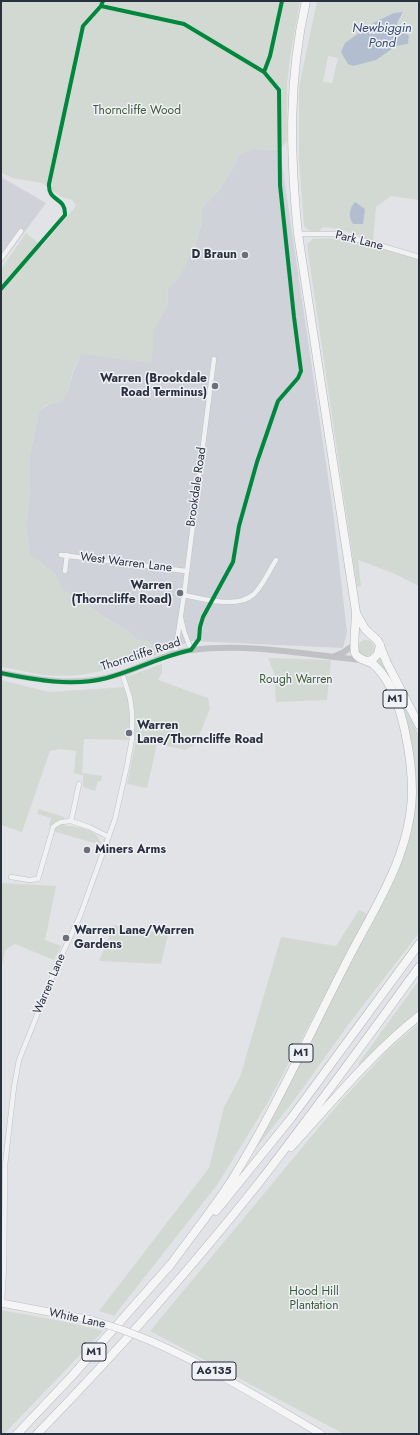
<!DOCTYPE html>
<style>
body{margin:0}
#map{position:relative;width:420px;height:1435px;overflow:hidden;background:#e2e3e6;font-family:Jost,sans-serif}
canvas{display:block}
.frame{position:absolute;inset:0;border:2px solid #29303e;pointer-events:none}
</style>
<div id="map">
<canvas width="420" height="1435"></canvas>
<div class="frame"></div>
</div>
<script>
const c = document.querySelector('canvas').getContext('2d');
c.lineJoin = 'round';
function fill(path, color) {
  c.fillStyle = color;
  c.fill(path, 'evenodd');
}
function strokePath(path, color, width, dash) {
  c.strokeStyle = color;
  c.lineWidth = width;
  c.lineCap = dash ? 'butt' : 'round';
  c.setLineDash(dash || []);
  c.stroke(path);
}
function label(font, color, halo, rows, align = 'center') {
  c.font = font + ' Jost,sans-serif';
  c.lineWidth = 3;
  c.setLineDash([]);
  c.textBaseline = 'middle';
  c.strokeStyle = halo;
  c.fillStyle = color;
  for (const [text, x, y, turn = 0] of rows) {
    c.save();
    c.translate(x, y);
    c.rotate((+turn || 0) * Math.PI / 180);
    c.textAlign = isNaN(turn) ? turn : align;
    if (halo) c.strokeText(text, 0, 0);
    c.fillText(text, 0, 0);
    c.restore();
  }
}
fill(new Path2D(`
 M252 149 280 150 333 511 347 632 343 648 192 641 153 656 155 649 150 642 137 640 127 630 110 621 83 602 62 590 55 574 30 555 26 527 30 488V455L39 411 68 391 73 372 81 354 153 346 152 331 167 307 168 287 178 279 197 240 201 225 202 208 219 190 236 163 238 155Z
 M1 177 46 203 1 264Z`), '#d0d2d9');
fill(new Path2D(`
 M1 1H300L290 58 287 84V141L280 150 252 149 238 155 236 163 219 190 202 208 201 225 197 240 178 279 168 287 167 307 153 331V346L151 363 81 354 73 370 68 391 61 402 46 405 39 411 30 455V488L26 527 30 555 55 574 62 590 83 602 110 621 127 630 137 640 150 642 155 649 153 656C116 668 83 679 44 675 29 673 15 669 1 667V269L26 233 42 246 76 206 72 200 61 197 42 183 12 178 1 172Z
 M317 1H419V200L391 196 376 207 373 241C357 235 340 228 323 227L319 231H310L304 226 299 158V87ZM394 13H403L397 23 409 36 408 44 396 46ZM328 56 338 58 332 83 323 82Z
 M327 238 355 241 419 259V586L393 573 358 560 361 586 357 587 307 245 312 239Z
 M358 648a8 8 0 1 1 16 0a8 8 0 1 1-16 0Z
 M381 657 419 736V933L348 1025 295 1099 257 1147 253 1148 313 1032 395 878 408 843 412 825 415 801V771L411 740 405 719 376 662Z
 M268 658 331 660 327 700 276 702 274 673Z
 M162 664V673L158 680 208 698 210 709 195 745 185 750 157 744 147 788 127 784 136 740 84 739 82 773 102 776 101 781H98L95 791 83 787V775L74 773 76 751 60 749 50 751 22 832 1 825V680L49 692 126 687 123 678Z
 M39 809 64 817 65 826C78 826 100 830 101 845L56 832 49 825 51 818 37 814Z
 M1 883 56 886 45 940 61 946 54 960 15 944 6 949 1 969Z
 M359 910 368 914 267 1104 217 1185 114 1316 99 1311 209 1168 224 1107 240 1077 281 937 336 946Z
 M114 925 168 934 161 964 99 961Z
 M419 980V1013L361 1066H359V1063Z
 M419 1023V1434H344L150 1331 340 1102 387 1051Z
 M1 1310 66 1322 103 1331 4 1434H1Z`), '#d2d9d2');
fill(new Path2D(`
 M403 12 397 23 409 36 408 44 396 46 376 60 353 66 348 64 341 52 345 43 375 22 394 13Z
 M355 202 365 209 363 224H353C348 216 349 209 355 202Z`), '#b2bed0');
const street = new Path2D(`
 M298 234H335L372 243 419 257
 M1 259 21 231
 M61 555 186 571
 M65 571 67 555
 M184 595C204 599 238 609 254 594 263 585 269 571 276 560
 M181 618 184 631 191 650
 M175 654 184 595 214 359
 M71 821 79 784
 M11 877 29 880 38 879 52 831 53 827 57 824 61 822 71 821 89 827 109 837
 M2 1303 4 1267 5 1165 14 1087 19 1060 57 965 80 916 115 819 127 766 132 739V713L130 698 122 673`);
const primary = new Path2D(`
 M1 1303 92 1320
 M151 1341C210 1367 265 1401 321 1434`);
const highway = new Path2D(`
 M356 613 365 629 378 641 387 663 419 725
 M367 661 372 660 378 654 380 645
 M291 1147C332 1102 371 1054 419 1016
 M216 1211 292 1117 419 944
 M169 1267C189 1239 211 1212 230 1183 273 1114 307 1039 344 967 372 911 411 857 412 792 412 759 403 702 383 675 380 671 377 667 373 664 367 660 358 660 355 653 353 647 356 620 356 612L298 234C290 154 288 80 306 1
 M17 1434 72 1376 171 1264
 M37 1434C114 1355 189 1271 258 1184 313 1113 366 1040 419 967`);
strokePath(street, '#c0c1c4', 5.5);
strokePath(primary, '#bec0c4', 8);
strokePath(highway, '#b4b6bb', 9);
strokePath(street, '#f0f1f3', 4.5);
strokePath(new Path2D(`
 M335 656 344 652 355 644
 M1 673C44 681 78 687 120 674 144 666 167 653 192 650 248 643 305 654 361 660`), '#bfc1c5', 6);
strokePath(primary, '#f5f5f6', 7);
strokePath(highway, '#f5f5f6', 8);
const primaryBridge = new Path2D(`
 M92 1320 123 1330 151 1341`);
strokePath(primaryBridge, '#bec0c4', 8, []);
strokePath(primaryBridge, '#f5f5f6', 7);
strokePath(new Path2D(`
 M264 72 270 56 282 1
 M1 289 65 215C66 196 48 203 49 184L83 26 101 6 103 1
 M1 673C36 680 72 687 107 678 136 670 162 656 191 650L199 639 200 627 203 617 233 562 239 526 257 462 278 401 298 378 301 371 294 317 280 185 279 90 264 72 184 24 101 6`), '#00873e', 4);
for (const [x, y, r, color] of [
 [245,255,4,"#6a6f79"],
 [215,386,4,"#6a6f79"],
 [180,593,4,"#6a6f79"],
 [129,733,4,"#6a6f79"],
 [87,850,4,"#6a6f79"],
 [66,938,4,"#6a6f79"]
]) {
  const dot = new Path2D();
  dot.arc(x, y, r, 0, 2 * Math.PI);
  c.fillStyle = color;
  c.fill(dot);
  strokePath(dot, '#eff1f6', 1.5);
}
for (const [x, y, w] of [
 [395,699,24],
 [301,1053,24],
 [94,1352,24],
 [214,1371,44]
]) {
  const box = new Path2D();
  box.roundRect(x - w / 2, y - 9, w, 18, 3);
  c.fillStyle = '#eff1f6';
  c.fill(box);
  strokePath(box, '#29303e', 1);
}
label('bold 11px', '#29303e', null, [
 ["M1",395,699],
 ["M1",301,1053],
 ["M1",94,1352],
 ["A6135",214,1371]
]);
label('12px', '#3c5937', '#eff1f6', [
 ["Thorncliffe Wood",137,111],
 ["Rough Warren",296,680],
 ["Hood Hill",314,1292],
 ["Plantation",314,1306]
]);
label('12px', '#29303e', '#eff1f6', [
 ["Park Lane",359,241,14],
 ["Brookdale Road",197,487,-82],
 ["West Warren Lane",126,563,7],
 ["Thorncliffe Road",141,655,-18],
 ["Warren Lane",50,984,-67],
 ["White Lane",77,1319,12]
]);
label('bold 12px', '#29303e', '#eff1f6', [
 ["D Braun",237,255],
 ["Warren (Brookdale",207,379],
 ["Road Terminus)",207,393],
 ["Warren",172,586],
 ["(Thorncliffe Road)",172,600],
 ["Warren",137,726,"left"],
 ["Lane/Thorncliffe Road",137,740,"left"],
 ["Miners Arms",95,850,"left"],
 ["Warren Lane/Warren",74,931,"left"],
 ["Gardens",74,945,"left"]
], 'right');
label('italic 13px', '#364c70', '#eff1f6', [
 ["Newbiggin",382,29],
 ["Pond",382,44]
]);
</script>
